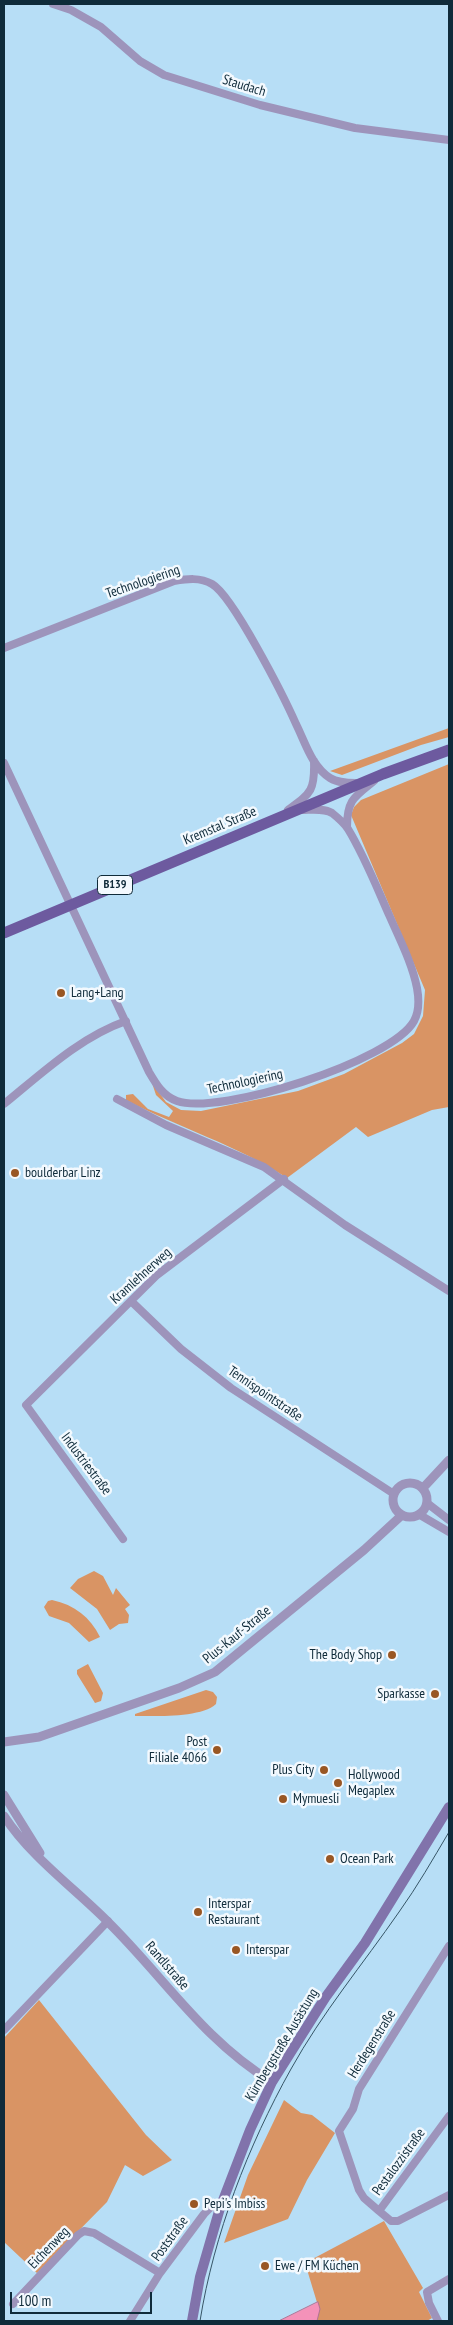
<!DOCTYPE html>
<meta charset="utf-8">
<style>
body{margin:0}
#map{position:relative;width:453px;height:2325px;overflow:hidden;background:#b7def6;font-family:"PT Sans Narrow",sans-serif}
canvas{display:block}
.frame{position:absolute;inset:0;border:5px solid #0f2b3a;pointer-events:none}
.scale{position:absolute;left:10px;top:2292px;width:142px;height:22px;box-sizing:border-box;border:2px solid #0f2b3a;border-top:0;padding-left:6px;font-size:15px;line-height:18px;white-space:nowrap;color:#0f2b3a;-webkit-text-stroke:4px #f3f9fe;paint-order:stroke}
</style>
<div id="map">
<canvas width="453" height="2325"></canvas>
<div class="frame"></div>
<div class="scale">100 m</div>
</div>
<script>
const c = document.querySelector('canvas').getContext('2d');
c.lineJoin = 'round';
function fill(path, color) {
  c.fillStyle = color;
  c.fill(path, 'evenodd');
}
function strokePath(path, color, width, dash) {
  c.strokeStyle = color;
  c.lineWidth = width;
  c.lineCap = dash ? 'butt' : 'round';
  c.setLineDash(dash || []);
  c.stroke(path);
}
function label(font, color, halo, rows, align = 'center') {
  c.font = font + ' "PT Sans Narrow",sans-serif';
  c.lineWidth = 5;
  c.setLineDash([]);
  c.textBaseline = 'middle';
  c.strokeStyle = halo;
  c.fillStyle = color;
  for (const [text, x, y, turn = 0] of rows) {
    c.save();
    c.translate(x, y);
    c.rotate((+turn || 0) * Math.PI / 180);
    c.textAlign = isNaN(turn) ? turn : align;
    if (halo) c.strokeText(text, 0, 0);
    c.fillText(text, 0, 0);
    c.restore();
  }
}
fill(new Path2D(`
 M449 728V737L421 745 342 775 330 771Z
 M449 764V1107L432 1110 368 1137 356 1127 287 1178C237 1145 179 1128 126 1100V1095L133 1094 148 1109 169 1117 173 1111 156 1095 152 1083 166 1102 181 1110 201 1111 298 1091 344 1074 402 1043 414 1034 423 1016 425 990 351 815 354 807 361 800Z
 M94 1571 103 1576 113 1595 116 1588 130 1605 125 1609 129 1615 128 1623 119 1624 110 1630 97 1609 70 1588 78 1579Z
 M52 1600C75 1605 90 1617 100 1637L89 1642 69 1623 49 1616 44 1607 48 1601Z
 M88 1664 103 1693 101 1701 95 1703 77 1674V1670Z
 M206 1690 213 1692 217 1697 216 1704C201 1718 155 1716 135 1716V1714Z
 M39 2000 146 2135 172 2160 143 2176 125 2165 107 2202 37 2273 4 2242V2038Z
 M284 2100 301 2113 312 2115 335 2133 307 2180 288 2219 224 2243 248 2175Z
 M384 2221 423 2288 419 2292 432 2318 427 2321H317L319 2309 305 2263Z`), '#d99464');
const water = new Path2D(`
 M318 2302 320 2309 317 2321H279Z`);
fill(water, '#f492b9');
strokePath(water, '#af7393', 1);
strokePath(new Path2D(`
 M53 4 71 10 101 27 140 61 164 75 260 105 355 128 449 140
 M4 648 174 581C187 579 200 577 212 584 233 596 284 697 296 724 305 742 312 767 330 778 338 783 348 783 356 783
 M4 763 149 1072C156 1084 163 1096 177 1101 219 1116 392 1061 414 1021 419 1012 419 999 417 988 412 963 400 940 390 917 377 888 365 857 348 829 344 823 337 817 332 813 324 808 311 810 302 810
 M288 810C311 793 315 791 314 761
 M347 827C347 800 354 797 374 781
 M117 1099 166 1125 264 1167 345 1225 449 1291
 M4 1104C41 1074 80 1037 126 1021
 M131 1301 181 1349 231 1388 394 1494
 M427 1503 449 1520
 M420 1515 449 1532
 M123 1539 26 1405 157 1275 284 1179
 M4 2030 108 1921
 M449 2116 379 2211 391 2221H398L449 2195
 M379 2211 364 2198 359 2190 339 2131 353 2109 359 2089 449 1946
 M13 2304 78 2235 84 2231 94 2233 160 2273
 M130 2321 160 2273 204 2214 212 2206 220 2208
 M438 2321 429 2303 427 2292 449 2279`), '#9d94bb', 8);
strokePath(new Path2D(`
 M393 1500a17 17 0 1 1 34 0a17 17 0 1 1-34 0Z
 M423 1488 449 1460
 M4 1742 39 1737 179 1688 215 1672 364 1550 402 1515
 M4 1795 40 1853
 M4 1816C31 1857 73 1887 107 1921 164 1977 203 2040 272 2082`), '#9d94bb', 9);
strokePath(new Path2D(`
 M192 2321 200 2277 220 2208 250 2130 272 2082 325 1998 365 1943 449 1807`), '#8173ab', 10);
strokePath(new Path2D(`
 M4 933 383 774 449 750`), '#6d5a9f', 11);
strokePath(new Path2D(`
 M200 2321C214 2234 248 2146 291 2069 322 2013 363 1964 399 1912 417 1887 433 1859 449 1832`), '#365566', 1);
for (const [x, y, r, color] of [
 [61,993,5,"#995724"],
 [15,1173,5,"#995724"],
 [392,1655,5,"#995724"],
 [435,1694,5,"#995724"],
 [217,1750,5,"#995724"],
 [324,1770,5,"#995724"],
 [338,1783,5,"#995724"],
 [283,1799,5,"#995724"],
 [330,1859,5,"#995724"],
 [198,1912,5,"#995724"],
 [236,1950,5,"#995724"],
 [194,2204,5,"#995724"],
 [265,2266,5,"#995724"]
]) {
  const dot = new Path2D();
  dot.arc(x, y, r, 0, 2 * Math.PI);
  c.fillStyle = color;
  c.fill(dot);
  strokePath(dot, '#f3f9fe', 2);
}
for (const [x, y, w] of [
 [115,885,35]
]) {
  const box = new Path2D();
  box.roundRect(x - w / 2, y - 9.5, w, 19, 4);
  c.fillStyle = '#f3f9fe';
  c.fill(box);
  strokePath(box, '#0f2b3a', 1);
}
label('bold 12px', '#0f2b3a', null, [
 ["B139",115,885]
]);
label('14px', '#0f2b3a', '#f3f9fe', [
 ["Staudach",244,86,17],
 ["Technologiering",143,582,-19],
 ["Kremstal Straße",220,826,-23],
 ["Technologiering",245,1082,-12],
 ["Kramlehnerweg",141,1276,-42],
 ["Tennispointstraße",265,1394,34],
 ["Industriestraße",86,1464,53],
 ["Plus-Kauf-Straße",237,1635,-39],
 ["Randlstraße",167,1966,49],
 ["Herdegenstraße",372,2044,-58],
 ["Kürnbergstraße Ausästung",282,2045,-59],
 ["Pestalozzistraße",399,2162,-54],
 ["Poststraße",170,2239,-54],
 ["Eichenweg",49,2248,-46]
]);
label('14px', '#0f2b3a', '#f3f9fe', [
 ["Lang+Lang",71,993],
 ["boulderbar Linz",25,1173],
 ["The Body Shop",382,1655,"right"],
 ["Sparkasse",425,1694,"right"],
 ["Post",207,1742,"right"],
 ["Filiale 4066",207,1758,"right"],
 ["Plus City",314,1770,"right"],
 ["Hollywood",348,1775],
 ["Megaplex",348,1791],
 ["Mymuesli",293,1799],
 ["Ocean Park",340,1859],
 ["Interspar",208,1904],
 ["Restaurant",208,1920],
 ["Interspar",246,1950],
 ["Pepi's Imbiss",204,2204],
 ["Ewe / FM Küchen",275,2266]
], 'left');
</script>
